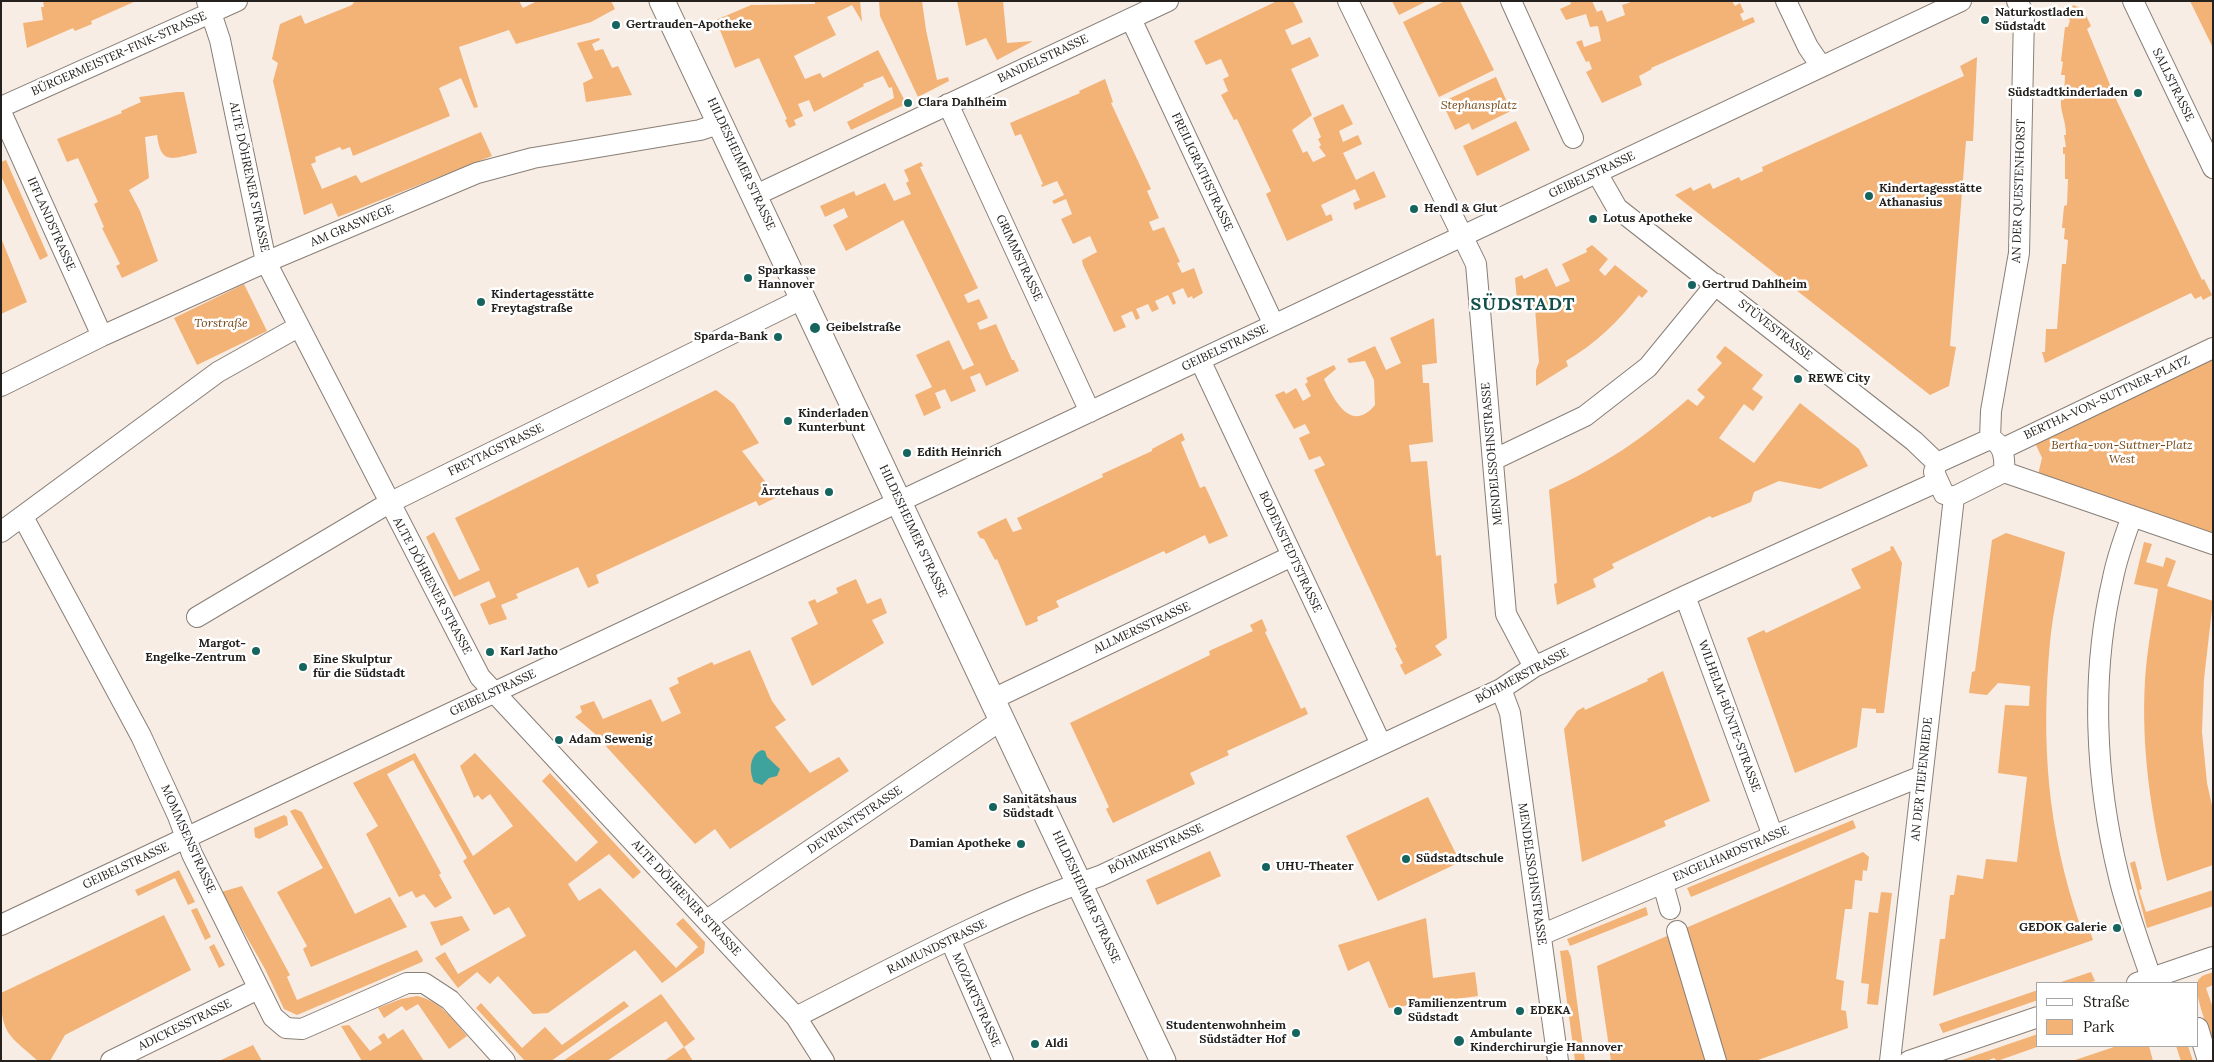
<!DOCTYPE html>
<meta charset="utf-8">
<style>
body{margin:0}
#map{position:relative;width:2214px;height:1062px;overflow:hidden;background:#f8ede4;font-family:Lora,serif}
canvas{display:block}
.frame{position:absolute;inset:0;border:2px solid #24211e;pointer-events:none}
.legend{position:absolute;left:2036px;top:982px;width:162px;height:65px;box-sizing:border-box;background:#fff;border:1px solid #a7a6a5;margin:0;padding:6px 9px;list-style:none;font-size:15px;color:#24211e}
.legend li{display:flex;align-items:center;gap:10px;height:25px}
.legend b{width:25px;border:1px solid #a7a6a5}
</style>
<div id="map">
<canvas width="2214" height="1062"></canvas>
<div class="frame"></div>
<ul class="legend">
<li><b style="height:6px;background:#fff"></b>Straße</li>
<li><b style="height:14px;background:#f3b276"></b>Park</li>
</ul>
</div>
<script>
const c = document.querySelector('canvas').getContext('2d');
c.lineJoin = 'round';
function fill(path, color) {
  c.fillStyle = color;
  c.fill(path, 'evenodd');
}
function strokePath(path, color, width, dash) {
  c.strokeStyle = color;
  c.lineWidth = width;
  c.lineCap = dash ? 'butt' : 'round';
  c.setLineDash(dash || []);
  c.stroke(path);
}
function label(font, color, halo, rows, align = 'center') {
  c.font = font + ' Lora,serif';
  c.lineWidth = 5;
  c.setLineDash([]);
  c.textBaseline = 'middle';
  c.strokeStyle = halo;
  c.fillStyle = color;
  for (const [text, x, y, turn = 0] of rows) {
    c.save();
    c.translate(x, y);
    c.rotate((+turn || 0) * Math.PI / 180);
    c.textAlign = isNaN(turn) ? turn : align;
    if (halo) c.strokeText(text, 0, 0);
    c.fillText(text, 0, 0);
    c.restore();
  }
}
fill(new Path2D(`
 M43 1H136L91 21 92 24 75 31 73 28 27 48 23 23 43 20 41 7H44Z
 M355 1H519L523 8 537 1H611L615 9 591 22 516 44 509 30 459 47 478 107 474 108 461 78 439 88 450 116 353 156 350 147 342 150 340 147 315 157 316 162 311 164 322 189 356 175 361 183 481 132 492 156 338 217 332 203 304 215 273 81 278 63 272 59 280 24 301 15 305 24 352 5Z
 M815 1H860L862 22 852 5 827 17 836 35 794 56 805 79 820 73 823 78 878 50 905 101 904 105 851 130 847 122 894 98 892 87 889 88 883 76 863 84 864 86 814 112 809 100 798 104 803 116 794 120 796 125 789 128 785 120 787 119 759 58 735 68 716 20 751 5 815 4Z
 M879 1H922L926 30 937 80 948 77 949 81 918 97 880 16Z
 M957 1H1003L1007 43 1033 41 997 60 986 38 966 46Z
 M1277 1H1293L1303 22 1285 30 1292 45 1310 37 1319 56 1291 69 1312 115 1292 130 1303 153 1307 151 1313 162 1326 156 1319 147 1321 145 1318 139 1321 137 1313 118 1343 104 1353 124 1339 131 1343 142 1358 135 1362 144 1343 153 1356 180 1374 171 1386 197 1355 210 1353 203 1360 200 1355 189 1321 205 1326 216 1331 214 1333 220 1287 241 1266 194 1271 191 1237 119 1234 120 1221 95 1228 91 1223 79 1229 76 1221 59 1206 65 1194 41Z
 M1392 1H1427L1399 15Z
 M1445 1H1460L1494 70 1439 97 1403 22Z
 M1570 1H1592L1597 12 1602 10 1607 22 1625 15 1622 5 1634 1H1732L1735 6 1740 3 1744 12 1740 14 1743 21 1753 17 1755 22 1651 68 1652 69 1639 76 1642 85 1602 103 1586 72 1592 69 1589 61 1586 62 1576 42 1582 40 1584 47 1601 41 1598 26 1590 27 1586 14 1566 20 1560 9 1571 4Z
 M2190 1H2213V48Z
 M2073 5 2083 9 2091 26 2087 29 2115 97 2202 280 2204 279 2212 295 2203 300 2201 296 2195 299 2191 293 2045 363 2042 352H2045L2046 329H2057L2062 264H2066L2068 240 2064 239 2065 228H2062L2064 206 2067 205 2068 179H2065V154H2063V147H2066L2064 135H2066C2066 120 2060 112 2061 100H2064L2065 75H2061L2063 62 2061 61 2065 27H2068L2070 20 2068 19Z
 M599 38 600 40 592 44 595 51 603 49 612 68 618 66 632 95 586 102 583 83 593 78 577 43Z
 M1977 57 1973 141H1966L1950 346 1956 347 1949 386 1930 395 1675 195 1691 187 1693 191 1710 183 1713 189 1739 177 1741 181 1763 171 1762 167 1964 76 1960 66Z
 M1496 77 1511 111 1472 130 1469 123 1455 130 1442 102Z
 M1105 79 1113 102 1111 103 1151 189 1147 191 1159 218 1149 222 1153 231 1164 227 1180 262 1177 263 1182 273 1194 268 1203 293 1193 299 1192 296 1188 298 1183 288 1172 293 1176 303 1173 305 1168 295 1155 301 1159 309 1152 312 1148 304 1136 309 1140 318 1136 320 1132 311 1121 316 1126 327 1114 332 1083 265 1082 260 1097 252 1090 236 1073 244 1061 219 1072 214 1066 199 1054 204 1052 201 1064 195 1057 181 1042 187 1041 185 1043 184 1021 134 1015 136 1010 123 1080 93 1079 91Z
 M177 92H184L197 153C171 159 161 165 157 135L145 137 149 178 129 190 140 211 158 261 122 278 116 266 120 264 102 228 104 227 94 204 98 202 78 158 67 162 57 139 122 113 121 111 141 102 139 97Z
 M1516 121 1530 150 1477 176 1463 146Z
 M6 160 48 256 40 260 1 176V162Z
 M921 162 923 166 920 167 978 288 964 295 968 303 979 299 988 318 977 323 980 330 996 324 1012 360H1014L1019 371 986 386 980 373 970 377 976 391 951 402 945 389 935 393 941 408 924 416 915 395 932 387 916 355 949 340 963 370 974 365 903 220 846 251 833 225 848 217 844 208 825 217 820 206 854 191 856 196 885 183 894 201 911 194 906 183 909 181 904 170Z
 M1 238 27 302 1 314Z
 M1592 245 1608 259 1599 270 1605 276 1615 265 1648 291 1642 298 1639 295C1620 320 1594 345 1566 361L1568 366 1536 386V370L1539 362 1535 308H1529L1528 300 1517 301 1515 278 1522 275 1524 279 1547 268 1556 287 1570 281 1562 264 1587 252 1586 249Z
 M244 284 267 331 197 365 174 318Z
 M1434 318 1437 363 1422 365 1423 383H1429L1433 442 1409 445 1411 462 1427 461 1436 556 1441 555 1447 638 1435 646 1442 655 1405 675 1400 665 1403 663 1395 648 1397 647 1314 470 1325 465 1320 456 1309 460 1299 438 1310 433 1305 424 1294 429 1275 395 1284 391 1286 394 1296 388 1303 401 1311 396 1305 384 1308 382 1306 378 1334 365 1336 369 1324 379C1334 400 1351 434 1375 405L1374 380 1365 361 1349 363 1347 359 1375 346 1386 370 1401 363 1390 338Z
 M1725 346 1763 375 1752 389 1763 397 1753 411 1744 404 1719 438 1754 463 1800 403 1859 449 1868 466 1820 489 1779 481 1754 492 1751 502 1712 518 1710 516 1612 564 1614 568 1593 579 1596 587 1557 605 1554 584 1557 583 1549 490C1604 465 1643 439 1688 399L1697 406 1705 397 1697 390 1722 363 1716 357Z
 M2213 348V544L2036 483 2042 458 2031 434Z
 M716 390 734 404 759 443 742 451 777 497 759 506 756 501 596 575 599 583 588 588 578 567 516 594 518 598 501 605 507 619 489 625 480 604 496 597 489 581 454 597 426 537 434 532 459 580 480 570 455 518Z
 M1182 433 1185 440 1181 442 1200 488 1205 486 1228 536 1209 544 1205 535 1166 554 1164 551 1056 601 1059 607 1037 617 1038 621 1026 626 997 559 995 560 984 539 980 538 977 532 1006 518 1013 532 1022 529 1017 518 1103 477 1102 474 1152 451V449Z
 M2006 533 2065 552C2060 582 2053 612 2050 642 2041 743 2047 828 2080 925L2087 922 2093 940 1933 996 1940 939H1945L1950 895H1954L1957 875 1983 879 1986 859 2017 862 2027 777 1998 773 2005 705 2029 706 2030 686 1998 683 1987 695 1969 693 1972 672 1975 671 1992 540Z
 M2144 542 2152 544 2146 562 2163 567 2166 557 2176 561 2167 586 2213 601 2204 679 2202 732 2207 783 2213 810V865L2167 881C2151 815 2141 748 2145 680 2147 649 2153 619 2158 589L2134 584Z
 M1893 546 1902 563 1884 713H1876V709L1862 708 1857 747 1795 773 1747 638 1764 630 1766 633 1861 588 1851 569 1891 550 1890 547Z
 M856 579 867 604 881 598 887 613 872 620 884 643 812 686 791 638 818 624 808 602 815 599 817 603 838 593 836 588Z
 M1262 619 1267 631 1265 632 1301 709 1305 707 1308 714 1227 751 1229 755 1190 773 1195 784 1113 823 1106 809 1109 807 1070 723 1210 655 1209 651 1253 631 1250 625Z
 M750 650 772 701 786 720 775 727 810 773 839 757 849 771 730 849 715 829 695 844 594 733 575 717 582 712 580 706 594 701 603 719 651 699 662 722 681 713 669 688 679 683 677 678 712 662 714 665Z
 M1663 671 1710 801 1664 821 1666 826 1582 862 1564 729 1577 711 1584 707 1585 710 1648 681 1647 679Z
 M415 753 473 856 513 826 490 794 482 800 478 795 474 798 460 766 475 753 576 862 598 842 542 781 550 773 641 872 633 879 609 854 568 884 579 901 600 888 676 968 698 947 676 924 683 918 705 942 704 953 662 983 635 950 548 1013 533 1014 498 976 490 984 477 972 458 988 435 958 445 952 458 974 526 936 509 907 494 915 463 861 467 858 413 760 387 774 441 873 439 875 452 898 435 908 424 894 416 898 412 891 399 897 366 834 378 826 353 783Z
 M1428 797 1460 862 1378 901 1346 836Z
 M295 809 302 812 355 914 390 897 407 927 311 967 303 949 307 946 277 892 323 868 290 811Z
 M284 815 287 817 288 825 259 839 255 837 254 828Z
 M1853 820 1856 828 1691 897 1687 888Z
 M1210 851 1221 876 1157 905 1146 880Z
 M1863 852 1869 857 1867 871 1863 870 1862 881 1855 880 1852 909H1845L1836 979 1844 981 1841 1010 1846 1011 1848 1028 1755 1061H1611L1597 966Z
 M2135 861 2142 889 2139 890 2146 912 2213 890V906L2147 928 2130 863Z
 M179 870 195 902 188 905 175 878 138 896 135 890Z
 M242 886 290 975 287 977 297 1000 417 950 423 960 422 962 297 1015 284 1009 265 969 221 892Z
 M1881 892 1892 893 1878 1005 1867 1004 1869 984 1861 983 1869 912 1878 913Z
 M1646 907 1648 915 1570 946 1567 939Z
 M197 908 211 937 205 940 191 910Z
 M164 915 191 970 65 1035 50 1061H38C9 1035 1 1035 1 993Z
 M462 916 470 930 441 946 430 922Z
 M1426 918 1433 978 1475 972 1478 996 1389 1008 1369 961 1348 971 1338 945Z
 M214 944 225 965 219 968 209 947Z
 M1568 950 1571 957 1585 1061H1575L1574 1053 1560 951Z
 M2091 972 2095 981 2087 983H2058Z
 M2213 972V985L2206 988 2213 1008V1042C2208 1029 2191 988 2199 979 2202 975 2208 974 2213 972Z
 M2038 990V1000L1943 1033 1939 1024Z
 M661 994 695 1039 684 1047 693 1061H664L684 1047 666 1021 607 1061H563Z
 M417 996C440 1001 453 1019 467 1036L449 1049 418 1004 406 1011 402 1006 384 1018 378 1008 401 999Z
 M624 1001 629 1006 551 1061H525L476 1008 481 1003 522 1048 545 1027 562 1045Z
 M349 1025 370 1051 382 1043 378 1037 384 1033 388 1039 403 1029 424 1061H362L341 1026Z
 M2038 1034V1046H2040L1997 1061 1994 1058 1986 1061H1959Z
 M253 1045 262 1061H219Z
 M2117 1046H2149L2153 1061H2072Z
 M2176 1046H2188L2193 1061H2181Z`), '#f3b276');
fill(new Path2D(`
 M762 750 765 751 767 757 780 769 777 776 769 778 762 785 754 782C749 771 749 755 762 750Z`), '#3ea39c');
const minor = new Path2D(`
 M207 1 220 40 266 262 480 677 796 1017 824 1061
 M1348 1 1476 264 1506 614 1534 667
 M1511 1 1573 138
 M1786 1 1808 47 1821 66
 M2133 1 2213 168
 M1131 19 1274 325
 M948 104 1090 412
 M1 107 237 1
 M1 112 102 336
 M1597 173 1617 208 1914 441 1937 463
 M756 195 1168 1
 M1200 360 1381 744
 M1 386 102 336 266 262 477 173 533 158 700 130 721 123
 M1990 439 1991 411 2019 253 2024 14 2017 1
 M2002 449 2213 348
 M1493 460 1585 416 1648 367 1716 284
 M2004 472C2005 458 2004 444 1990 439L1937 463 1934 472 1944 494 1954 497 2004 472 2213 544
 M2132 516C2125 536 2117 557 2113 578 2090 675 2095 780 2119 877 2127 911 2140 945 2151 978
 M23 517 141 736 178 816 192 854 273 1017 286 1028 302 1029 407 983H424L450 1000 505 1061
 M1 532 218 372 298 327
 M1685 596 1773 836
 M197 617 389 503 804 298
 M1501 689 1510 713 1558 1061
 M993 699 1292 556
 M1663 884 1670 909
 M707 920 1003 719
 M1 925 1961 1
 M1677 931 1716 1061
 M1541 935 1773 836 1922 776
 M950 939 1003 1061
 M2137 983 2213 957
 M796 1017C895 967 994 912 1100 876L1501 689 1534 667 1685 596 1937 482
 M2198 1028 2208 1061
 M111 1061 258 989
 M1890 1061 1954 497
 M1909 1061 2038 1017`);
const major = new Path2D(`
 M662 1 1163 1061`);
strokePath(minor, '#887f77', 22);
strokePath(major, '#887f77', 27);
strokePath(minor, '#fff', 20);
strokePath(major, '#fff', 25);
for (const [x, y, r, color] of [
 [1985,20,5,"#16645e"],
 [616,25,5,"#16645e"],
 [2138,93,5,"#16645e"],
 [908,103,5,"#16645e"],
 [1869,196,5,"#16645e"],
 [1414,209,5,"#16645e"],
 [1593,219,5,"#16645e"],
 [748,278,5,"#16645e"],
 [1692,285,5,"#16645e"],
 [481,302,5,"#16645e"],
 [815,328,6,"#16645e"],
 [778,337,5,"#16645e"],
 [1798,379,5,"#16645e"],
 [788,421,5,"#16645e"],
 [907,453,5,"#16645e"],
 [829,492,5,"#16645e"],
 [256,651,5,"#16645e"],
 [490,652,5,"#16645e"],
 [303,667,5,"#16645e"],
 [559,740,5,"#16645e"],
 [993,807,5,"#16645e"],
 [1021,844,5,"#16645e"],
 [1406,859,5,"#16645e"],
 [1266,867,5,"#16645e"],
 [2117,928,5,"#16645e"],
 [1398,1011,5,"#16645e"],
 [1520,1011,5,"#16645e"],
 [1296,1033,5,"#16645e"],
 [1459,1041,6,"#16645e"],
 [1035,1044,5,"#16645e"]
]) {
  const dot = new Path2D();
  dot.arc(x, y, r, 0, 2 * Math.PI);
  c.fillStyle = color;
  c.fill(dot);
  strokePath(dot, '#fff', 2);
}
label('bold 12px', '#24211e', '#fff', [
 ["Naturkostladen",1995,13],
 ["Südstadt",1995,27],
 ["Gertrauden-Apotheke",626,25],
 ["Südstadtkinderladen",2128,93,"right"],
 ["Clara Dahlheim",918,103],
 ["Kindertagesstätte",1879,189],
 ["Athanasius",1879,203],
 ["Hendl & Glut",1424,209],
 ["Lotus Apotheke",1603,219],
 ["Sparkasse",758,271],
 ["Hannover",758,285],
 ["Gertrud Dahlheim",1702,285],
 ["Kindertagesstätte",491,295],
 ["Freytagstraße",491,309],
 ["Geibelstraße",826,328],
 ["Sparda-Bank",768,337,"right"],
 ["REWE City",1808,379],
 ["Kinderladen",798,414],
 ["Kunterbunt",798,428],
 ["Edith Heinrich",917,453],
 ["Ärztehaus",819,492,"right"],
 ["Margot-",246,644,"right"],
 ["Engelke-Zentrum",246,658,"right"],
 ["Karl Jatho",500,652],
 ["Eine Skulptur",313,660],
 ["für die Südstadt",313,674],
 ["Adam Sewenig",569,740],
 ["Sanitätshaus",1003,800],
 ["Südstadt",1003,814],
 ["Damian Apotheke",1011,844,"right"],
 ["Südstadtschule",1416,859],
 ["UHU-Theater",1276,867],
 ["GEDOK Galerie",2107,928,"right"],
 ["Familienzentrum",1408,1004],
 ["Südstadt",1408,1018],
 ["EDEKA",1530,1011],
 ["Studentenwohnheim",1286,1026,"right"],
 ["Südstädter Hof",1286,1040,"right"],
 ["Ambulante",1470,1034],
 ["Kinderchirurgie Hannover",1470,1048],
 ["Aldi",1045,1044]
], 'left');
label('12px', '#24211e', '#fff', [
 ["BÜRGERMEISTER-FINK-STRASSE",119,54,-24],
 ["BANDELSTRASSE",1043,59,-25],
 ["SALLSTRASSE",2173,85,64],
 ["HILDESHEIMER STRASSE",741,164,65],
 ["FREILIGRATHSTRASSE",1202,172,65],
 ["GEIBELSTRASSE",1592,175,-25],
 ["ALTE DÖHRENER STRASSE",249,177,78],
 ["AN DER QUESTENHORST",2019,191,-88],
 ["IFFLANDSTRASSE",51,224,66],
 ["AM GRASWEGE",352,226,-23],
 ["GRIMMSTRASSE",1019,258,65],
 ["STÜVESTRASSE",1775,330,38],
 ["GEIBELSTRASSE",1225,348,-25],
 ["BERTHA-VON-SUTTNER-PLATZ",2107,398,-25],
 ["FREYTAGSTRASSE",496,450,-26],
 ["MENDELSSOHNSTRASSE",1492,454,-95],
 ["HILDESHEIMER STRASSE",913,531,65],
 ["BODENSTEDTSTRASSE",1290,552,65],
 ["ALTE DÖHRENER STRASSE",432,586,62],
 ["ALLMERSSTRASSE",1142,628,-25],
 ["BÖHMERSTRASSE",1522,676,-28],
 ["GEIBELSTRASSE",493,693,-25],
 ["WILHELM-BÜNTE-STRASSE",1729,716,70],
 ["AN DER TIEFENRIEDE",1922,779,-84],
 ["DEVRIENTSTRASSE",855,820,-34],
 ["MOMMSENSTRASSE",188,839,66],
 ["BÖHMERSTRASSE",1156,849,-25],
 ["ENGELHARDSTRASSE",1731,854,-23],
 ["GEIBELSTRASSE",126,866,-25],
 ["MENDELSSOHNSTRASSE",1532,874,82],
 ["HILDESHEIMER STRASSE",1086,897,65],
 ["ALTE DÖHRENER STRASSE",686,898,47],
 ["RAIMUNDSTRASSE",937,947,-26],
 ["MOZARTSTRASSE",976,1000,66],
 ["ADICKESSTRASSE",185,1025,-26]
]);
label('italic 12px', '#744614', '#fff', [
 ["Stephansplatz",1479,106],
 ["Torstraße",221,324],
 ["Bertha-von-Suttner-Platz",2122,446],
 ["West",2122,460]
]);
c.letterSpacing = '1px';
label('bold 18px', '#134f4b', '#fff', [
 ["SÜDSTADT",1523,305]
]);
c.letterSpacing = '0px';
</script>
